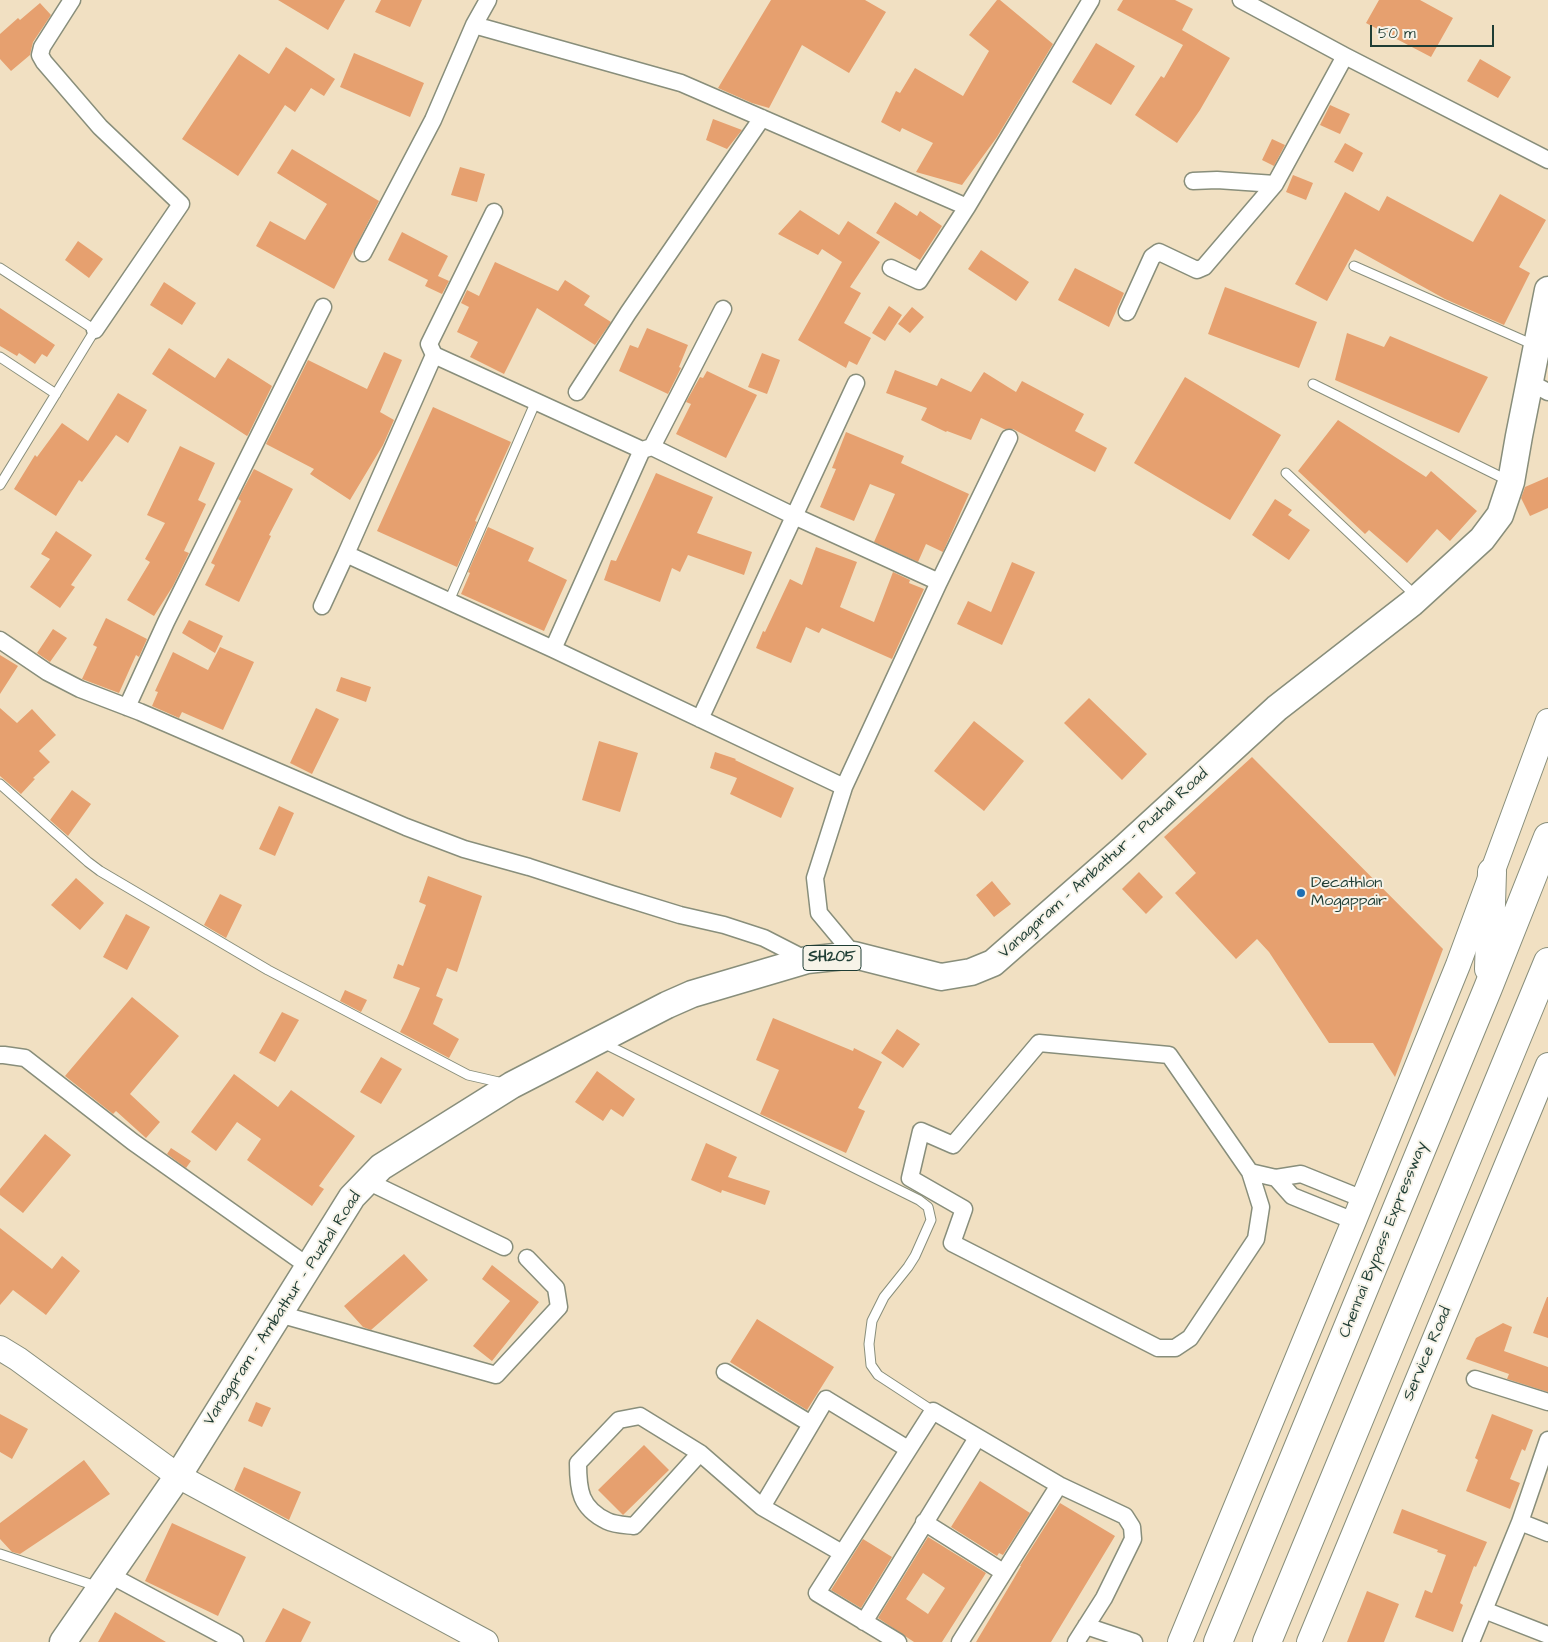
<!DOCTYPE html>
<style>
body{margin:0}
#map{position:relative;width:1548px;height:1642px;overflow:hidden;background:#f1e0c2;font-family:"Architects Daughter",sans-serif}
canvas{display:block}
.scale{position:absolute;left:1370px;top:25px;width:124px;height:22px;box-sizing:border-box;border:2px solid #1f3d34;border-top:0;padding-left:6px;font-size:15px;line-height:18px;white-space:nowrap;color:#1f3d34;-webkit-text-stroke:4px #f7f3e8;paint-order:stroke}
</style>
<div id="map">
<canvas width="1548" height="1642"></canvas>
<div class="scale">50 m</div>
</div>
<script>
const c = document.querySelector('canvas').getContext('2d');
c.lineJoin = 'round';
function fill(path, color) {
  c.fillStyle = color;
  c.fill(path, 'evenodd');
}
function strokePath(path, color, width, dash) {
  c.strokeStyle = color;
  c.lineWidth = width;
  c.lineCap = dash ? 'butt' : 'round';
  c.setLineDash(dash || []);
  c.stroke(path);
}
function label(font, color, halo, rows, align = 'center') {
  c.font = font + ' "Architects Daughter",sans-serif';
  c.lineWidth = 4;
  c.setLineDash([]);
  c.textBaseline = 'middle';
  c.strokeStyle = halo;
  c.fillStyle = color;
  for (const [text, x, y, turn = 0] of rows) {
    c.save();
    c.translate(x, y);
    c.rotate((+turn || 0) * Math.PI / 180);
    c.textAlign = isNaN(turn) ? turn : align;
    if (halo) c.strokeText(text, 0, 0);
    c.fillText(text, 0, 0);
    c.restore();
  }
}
fill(new Path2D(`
 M278 0H345L328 30Z
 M381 0H422L410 27 375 12Z
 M771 0H865L886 12 849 73 802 45 769 108 752 103 718 88Z
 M997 0H1000L1053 44 997 137 962 185 916 172 933 143 902 128 900 132 881 122 896 91 900 93 915 68 963 96 989 51 969 35Z
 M1123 0H1175L1193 9 1182 30 1230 58 1200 110 1177 143 1135 115 1161 76 1164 78 1183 45 1117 10Z
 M1379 0H1420L1453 18 1431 57 1366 23Z
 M40 3 51 15 33 42 30 55 11 71 0 59V34L18 18 20 20Z
 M1096 43 1135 66 1111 105 1072 82Z
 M286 47 335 79 324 96 311 88 295 112 285 105 238 176 182 139 239 54 269 74Z
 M354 53 424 83 410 117 340 87Z
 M1480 59 1511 77 1498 98 1467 81Z
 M1330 105 1350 114 1340 134 1320 125Z
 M713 119 742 130 727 149 706 140Z
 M1272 139 1285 145 1274 166 1262 160Z
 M1345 143 1363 153 1353 172 1334 162Z
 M292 149 379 201 334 289 256 246 270 221 305 240 327 204 277 173Z
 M460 167 485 174 477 202 451 195Z
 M1293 175 1313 183 1306 200 1286 192Z
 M1345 192 1379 211 1387 196 1473 242 1500 194 1546 220 1519 267 1530 273 1504 325 1445 299 1355 249 1327 301 1295 284Z
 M895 202 917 216 920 211 942 226 920 260 876 233Z
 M800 210 839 235 848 221 880 242 850 287 861 293 844 323 871 338 857 365 849 361 846 368 798 340 842 262 822 249 818 255 778 234Z
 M402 232 448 256 438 276 449 281 442 294 425 286 428 280 388 260Z
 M78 241 103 259 89 278 65 260Z
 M981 250 1029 282 1016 301 968 269Z
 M495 262 558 291 565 280 590 296 584 305 611 322 595 345 537 308 504 374 470 357 478 342 457 332 469 307 461 303 467 290 479 296Z
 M1075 268 1124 293 1109 327 1058 300Z
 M164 282 196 303 182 325 150 305Z
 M1225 287 1317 322 1299 368 1208 334Z
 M889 306 902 315 885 341 872 333Z
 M912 307 924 317 910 333 898 324Z
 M0 308 55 345 47 357 42 354 35 364 19 353 17 356 0 346Z
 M647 328 688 345 679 367 681 368 668 394 619 371 630 345 638 348Z
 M1347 333 1384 347 1390 336 1488 377 1459 433 1335 380Z
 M169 348 215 378 228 358 272 386 248 435 247 436 152 374Z
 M384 352 402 360 380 412 394 420 383 445 350 500 310 474 314 469 266 444 308 360 367 389Z
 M762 353 780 360 767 394 748 387Z
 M895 370 937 386 941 378 971 392 984 372 1016 392 1022 381 1084 414 1075 431 1107 448 1095 472 1013 429H1004L981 418 971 440 947 431 946 432 921 420 927 408 886 393Z
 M707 371 757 395 726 458 676 434 691 404 686 402 700 377 703 378Z
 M1185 377 1281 435 1230 520 1134 463Z
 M118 393 147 410 128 443 116 435 82 482 79 480 56 516 14 489 35 455 37 457 62 423 88 441Z
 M433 407 511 442 475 521 477 522 457 567 377 531Z
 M1338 420 1426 477 1431 471 1477 511 1450 541 1437 529 1407 563 1369 530 1365 534 1298 471Z
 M846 432 904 456 901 463 969 494 943 552 926 544 918 562 874 542 895 494 870 484 854 521 820 507 836 469 832 468Z
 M180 446 215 463 198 500 206 504 184 551 189 553 173 586 154 616 127 600 150 562 145 559 165 523 147 515Z
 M254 469 293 489 269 535 271 536 239 602 205 585 215 565 211 563 241 501 238 499Z
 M656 473 713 497 697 533 752 552 744 575 688 555 680 572 672 568 660 602 604 580 611 560 616 561Z
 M1548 477V508L1530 516 1521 498 1525 487Z
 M1275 499 1292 510 1288 515 1310 530 1289 560 1252 535Z
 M488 527 534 548 528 561 567 580 544 631 461 594 470 573 468 572Z
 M56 531 92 555 71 585 75 587 60 608 30 587 50 559 41 554Z
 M816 547 857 562 840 607 874 622 893 572 910 580 909 583 924 589 892 659 822 628 819 633 806 627 791 663 756 648 763 631 765 632 790 579 802 585Z
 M1012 562 1035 572 1002 645 957 624 968 601 991 612Z
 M106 618 147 639 139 657 136 655 119 693 82 679 97 647 93 645Z
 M189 620 223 636 215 653 182 633Z
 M53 629 67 638 50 662 37 653Z
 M220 647 254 662 223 730 182 712 179 718 152 706 158 692 155 691 173 652 208 670Z
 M0 655 18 666 0 694Z
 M341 677 371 687 366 702 336 691Z
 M1089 698 1147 754 1122 780 1064 723Z
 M0 708 17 723 32 709 56 735 39 751 50 762 33 778 35 779 21 794 0 776Z
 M316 708 339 719 312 774 290 763Z
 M974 721 1024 761 984 811 934 771Z
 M599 741 638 753 620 812 582 800Z
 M715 752 736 759 735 760 794 788 781 818 730 794 737 778 710 768Z
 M1252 757 1443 949 1395 1077 1373 1043H1329L1269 952 1257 939 1236 959 1175 893 1196 873 1164 837Z
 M72 790 91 804 68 836 50 820Z
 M279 806 294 813 275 856 259 849Z
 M1139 872 1163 897 1146 914 1122 889Z
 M428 876 482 896 457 972 447 968 436 996 443 999 433 1024 459 1039 449 1058 400 1032 407 1018 420 988 393 978 398 964 403 966 426 905 419 902Z
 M76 878 104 903 80 930 51 905Z
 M992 881 1011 904 994 917 976 895Z
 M220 894 242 905 226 938 204 925Z
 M126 914 150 927 127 970 103 957Z
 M345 990 367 1000 361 1012 340 1001Z
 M132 997 179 1036 130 1094 160 1122 146 1138 116 1111 113 1114 65 1076Z
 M282 1012 299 1020 275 1062 259 1053Z
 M773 1018 853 1051 854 1048 882 1062 858 1108 865 1111 846 1153 760 1114 779 1070 756 1060Z
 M897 1029 920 1044 903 1068 881 1053Z
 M381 1057 402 1069 381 1104 360 1092Z
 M597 1071 635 1099 623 1117 611 1109 603 1121 575 1102Z
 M234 1074 278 1107 291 1090 355 1136 319 1186 324 1189 312 1206 247 1160 261 1139 237 1122 216 1151 191 1132Z
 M45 1134 71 1155 23 1213 0 1195V1189Z
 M706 1143 737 1157 728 1177 770 1191 765 1205 722 1190 721 1193 691 1180Z
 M171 1148 191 1161 186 1168 167 1154Z
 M0 1228 52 1269 62 1256 80 1271 46 1315 13 1290 0 1305Z
 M404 1254 428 1280 371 1330 363 1327 344 1306Z
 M492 1265 539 1302 492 1361 473 1346 510 1301 482 1279Z
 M1547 1297H1548V1338L1533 1333Z
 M757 1319 834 1367 807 1410 730 1362Z
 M1503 1323 1512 1327 1504 1351 1548 1367V1392L1507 1379 1509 1374 1466 1359 1476 1338Z
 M256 1402 271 1408 262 1427 248 1421Z
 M0 1414 28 1429 12 1459 0 1452Z
 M1492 1414 1533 1430 1525 1451 1522 1449 1510 1479 1520 1483 1510 1509 1466 1491 1478 1460 1475 1458Z
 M644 1445 669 1470 623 1515 598 1490Z
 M84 1460 110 1494 20 1554 12 1552 0 1539V1523Z
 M244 1467 301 1492 289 1520 234 1490Z
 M980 1481 1030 1513 1003 1555 999 1553 997 1556 951 1527Z
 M1060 1503 1115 1536 1051 1642H976L1013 1580 1021 1566H1020Z
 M1402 1509 1487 1542 1476 1567 1474 1566 1460 1603 1463 1605 1453 1632 1415 1617 1425 1590 1432 1593 1446 1555 1437 1552 1438 1550 1393 1533Z
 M172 1523 246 1557 218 1616 145 1581Z
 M928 1537 986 1573 942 1642H914L878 1618ZM923 1573 945 1588 928 1614 906 1599Z
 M863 1539 892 1557 861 1608 831 1590Z
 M1367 1591 1399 1604 1384 1642H1347Z
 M283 1608 311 1622 301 1642H265Z
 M115 1612 166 1642H98Z`), '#e6a06f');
const lane = new Path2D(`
 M1354 266 1534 345
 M0 268 95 330 0 485
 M0 357 56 394
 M1313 384 1509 481
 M1286 473 1416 596
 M449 601 536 401
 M0 784 88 862 100 871 268 970 468 1075 503 1083
 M603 1043 919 1200 928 1207 931 1220 915 1256 908 1267 884 1297 872 1321 869 1344 871 1365 878 1375 933 1411
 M0 1554 99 1587`);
const street = new Path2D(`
 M72 0 42 47 40 55 44 62 100 127 181 204 95 330
 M1241 0 1345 56 1548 160
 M474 25 681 83 967 207
 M1193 181 1217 180 1275 184
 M363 253 433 120 474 25 488 0
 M891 268 919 281 967 207 1091 0
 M1127 312 1152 257 1159 252 1197 270 1204 267 1275 184 1345 56
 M434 355 429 344 494 212
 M1529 382 1548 392
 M577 392 628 313 762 118
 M652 447 723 309
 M939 582 1009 438
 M322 606 346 554
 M0 640 47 672 80 689 140 712 406 827 464 849 529 867 612 894 680 915 724 925 764 938 807 960
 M553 649 642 450
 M127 707 166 622 323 307
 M700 719 856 383
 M844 787 939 582 794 516 652 447 642 450 434 355 346 554 553 649 844 787 815 878 819 913 854 955
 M0 1055H4L25 1058 133 1142 308 1266
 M1250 1172 1261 1207 1256 1239 1190 1338 1175 1348H1158L952 1243 964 1209 910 1178 921 1131 953 1145 1039 1043 1169 1055 1250 1172 1276 1178 1301 1174 1363 1199
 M1276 1178 1292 1196 1354 1221
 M367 1181 504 1247
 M279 1314 496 1375 559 1307 556 1288 527 1258
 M725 1372 811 1424
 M1475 1379 1548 1402
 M700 1453 634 1526C626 1525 615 1525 607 1521 580 1508 578 1490 578 1463L619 1420 640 1416 700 1453 762 1507 826 1399 908 1449
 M762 1507 842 1553
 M924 1522 1003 1572
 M1520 1522 1548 1533
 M110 1575 235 1642
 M1484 1610 1548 1635
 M864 1622 977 1438
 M1086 1626 1134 1642
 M898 1642 817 1593 933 1411 1059 1485 1125 1516 1132 1527 1133 1539 1104 1598 1076 1642
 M960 1642 1059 1485
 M1471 1642 1520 1522 1548 1440`);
const secondary = new Path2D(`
 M0 1348 18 1359 178 1476 486 1642
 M1180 1642 1354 1221 1458 965 1548 721
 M1309 1642 1548 1065`);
const primary = new Path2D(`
 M63 1642 178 1476 352 1197 381 1167 512 1085 667 1005 692 994 807 960 854 955 941 977 971 972 993 963 1122 850 1277 708 1412 603 1482 539 1500 515 1511 482 1519 436 1548 290`);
const highway = new Path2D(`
 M1489 969 1492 872
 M1218 1642 1488 988 1548 837
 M1267 1642 1548 962`);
strokePath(lane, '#888e7b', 11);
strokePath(street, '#888e7b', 19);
strokePath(secondary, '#888e7b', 26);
strokePath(primary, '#888e7b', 29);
strokePath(highway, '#888e7b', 30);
strokePath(lane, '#fff', 9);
strokePath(street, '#fff', 16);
strokePath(secondary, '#fff', 24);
strokePath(primary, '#fff', 26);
strokePath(highway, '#fff', 28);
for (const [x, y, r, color] of [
 [1301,893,5,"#1f6fb2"]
]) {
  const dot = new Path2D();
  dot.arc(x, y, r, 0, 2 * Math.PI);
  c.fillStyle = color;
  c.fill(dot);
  strokePath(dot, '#f7f3e8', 2);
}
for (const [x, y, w] of [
 [832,958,58]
]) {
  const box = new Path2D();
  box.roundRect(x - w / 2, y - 12.5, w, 25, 4);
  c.fillStyle = '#f7f3e8';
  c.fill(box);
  strokePath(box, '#1f3d34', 1);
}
label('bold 15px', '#1f3d34', null, [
 ["SH205",832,958]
]);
label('16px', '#1f3d34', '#f7f3e8', [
 ["Vanagaram - Ambathur - Puzhal Road",1104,864,-42],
 ["Chennai Bypass Expressway",1384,1240,-68],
 ["Vanagaram - Ambathur - Puzhal Road",283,1309,-57],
 ["Service Road",1428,1354,-67]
]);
label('16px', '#1f3d34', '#f7f3e8', [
 ["Decathlon",1311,884],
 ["Mogappair",1311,902]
], 'left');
</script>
